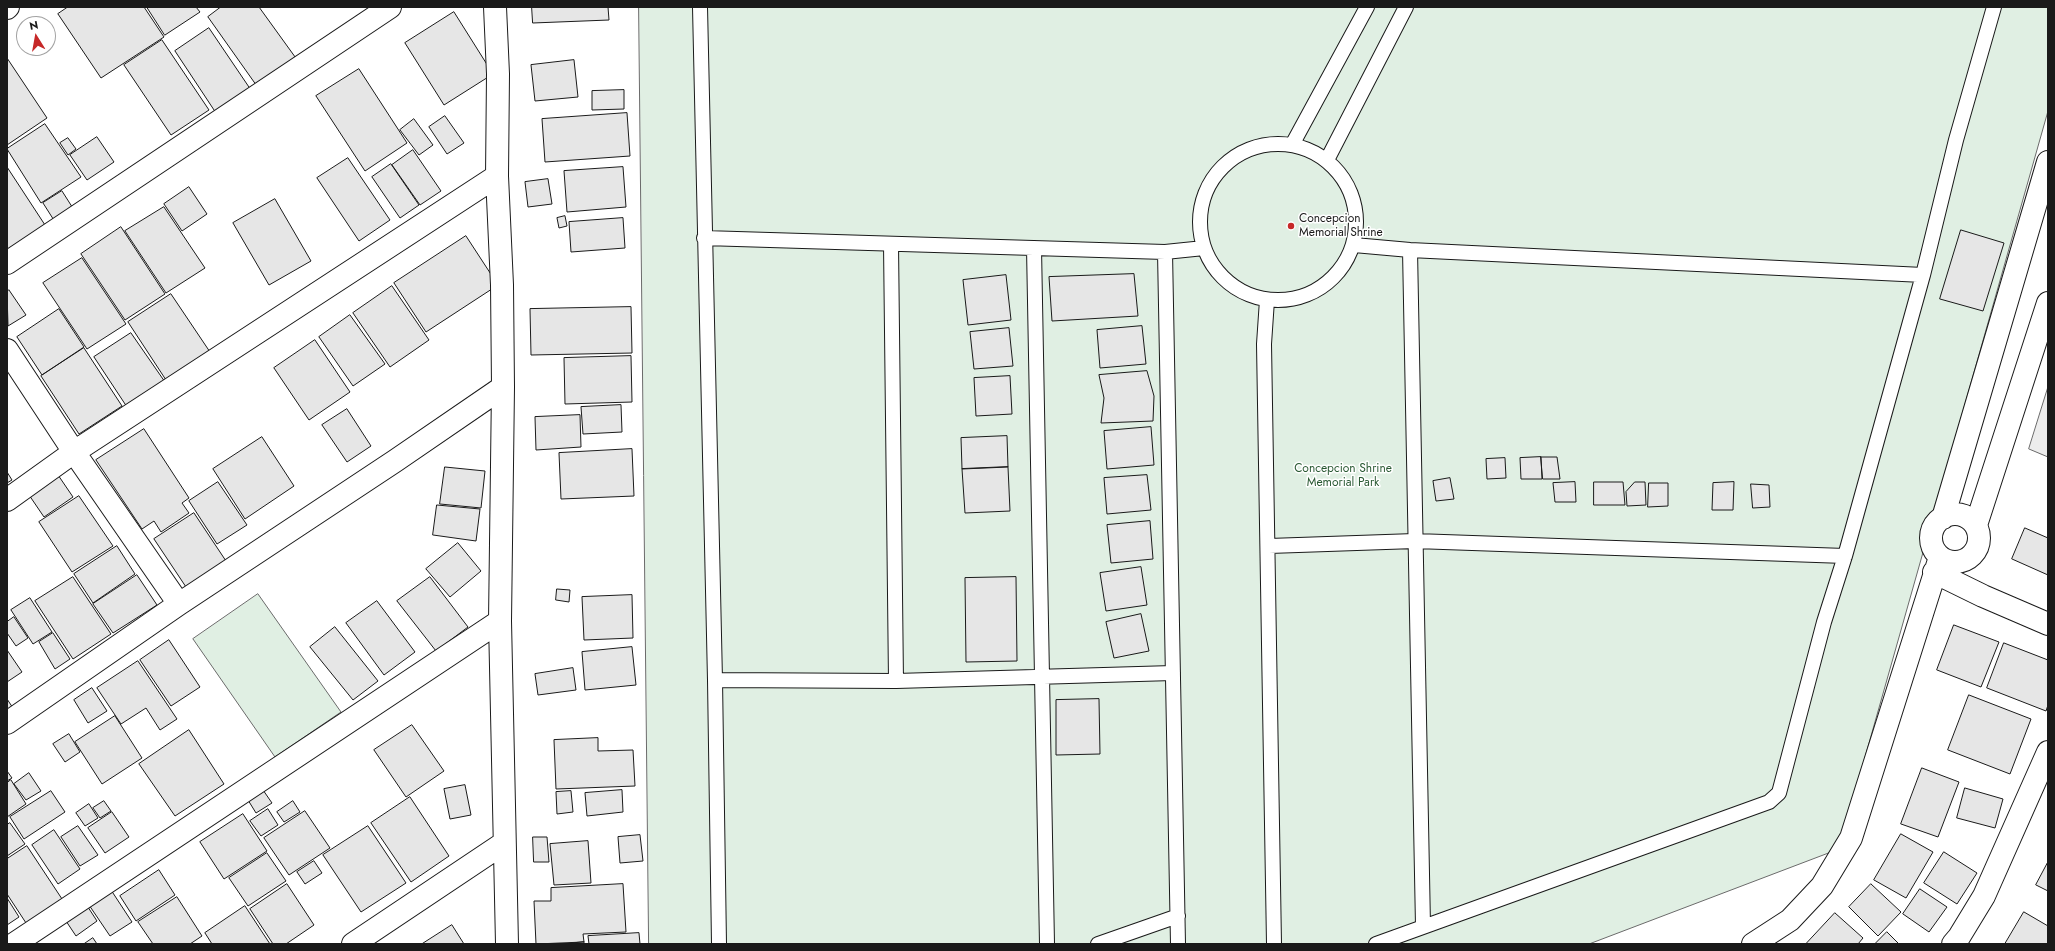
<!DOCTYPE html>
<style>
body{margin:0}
#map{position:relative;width:2055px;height:951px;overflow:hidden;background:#fff;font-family:Jost,sans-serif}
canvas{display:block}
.frame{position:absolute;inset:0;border:8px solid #1a1a1a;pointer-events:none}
.north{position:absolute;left:16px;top:16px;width:40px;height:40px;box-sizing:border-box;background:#fff;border:1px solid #a3a3a3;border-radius:50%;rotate:349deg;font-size:11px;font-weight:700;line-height:16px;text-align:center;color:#1a1a1a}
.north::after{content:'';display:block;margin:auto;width:14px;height:18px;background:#c62828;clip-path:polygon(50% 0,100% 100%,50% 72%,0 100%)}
</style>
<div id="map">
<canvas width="2055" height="951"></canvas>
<div class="frame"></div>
<div class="north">N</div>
</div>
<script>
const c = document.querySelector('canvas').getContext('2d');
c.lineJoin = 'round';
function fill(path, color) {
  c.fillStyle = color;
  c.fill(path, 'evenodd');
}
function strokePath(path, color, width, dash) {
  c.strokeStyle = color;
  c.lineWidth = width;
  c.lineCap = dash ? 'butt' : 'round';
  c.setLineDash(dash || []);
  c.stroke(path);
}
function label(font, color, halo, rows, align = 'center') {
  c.font = font + ' Jost,sans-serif';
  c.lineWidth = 3;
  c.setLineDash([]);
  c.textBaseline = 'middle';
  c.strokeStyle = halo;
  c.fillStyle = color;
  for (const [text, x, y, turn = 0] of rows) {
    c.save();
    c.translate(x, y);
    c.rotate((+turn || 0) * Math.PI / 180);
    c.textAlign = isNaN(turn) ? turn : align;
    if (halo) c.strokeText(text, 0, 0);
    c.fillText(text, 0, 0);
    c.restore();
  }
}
const green = new Path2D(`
 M639 7H2048V111L1839 849 1589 944H649Z
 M258 594 341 712 275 757 193 639Z`);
fill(green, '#e0efe3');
strokePath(green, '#6a6a6a', 1);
const parking = new Path2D(`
 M2048 387V457L2029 449Z`);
fill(parking, '#ededed');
strokePath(parking, '#6a6a6a', 1);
const building = new Path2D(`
 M68 7H144L164 37 101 78 58 14Z
 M147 7H196L200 12 165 35Z
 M221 7H259L298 61 259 89 208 17Z
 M532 7H608L609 20 533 23Z
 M454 12 493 74 444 105 405 43Z
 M209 28 253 93 218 116 175 51Z
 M162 40 209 110 171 135 124 65Z
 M7 58 47 118 7 145Z
 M574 60 578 97 535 101 531 65Z
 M359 69 407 143 365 171 316 96Z
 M624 90V109L592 110V91Z
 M627 113 630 156 545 162 542 119Z
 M445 116 464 143 447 154 429 127Z
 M414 119 433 145 419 155 400 130Z
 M45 124 81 177 41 203 7 149Z
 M97 137 114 162 87 180 70 155Z
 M68 138 76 149 68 155 60 143Z
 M413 150 441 191 420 205 392 165Z
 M348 158 390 220 359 241 317 178Z
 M391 164 419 205 400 218 372 177Z
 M7 167 45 225 8 249 7 248Z
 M623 167 626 207 567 212 564 171Z
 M548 179 552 204 528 207 525 182Z
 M189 187 207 214 182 231 164 204Z
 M62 191 76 213 57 225 43 203Z
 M275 199 311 261 269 285 233 223Z
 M164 207 205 268 166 293 125 231Z
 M565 216 567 226 559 228 557 218Z
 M623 218 625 248 571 252 569 222Z
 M121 227 165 294 125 320 81 254Z
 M1961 230 2004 243 1983 311 1940 299Z
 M466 236 498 285 426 332 394 283Z
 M82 258 126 324 87 349 43 283Z
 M1134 274 1138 316 1052 321 1049 277Z
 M1006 275 1011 320 968 325 963 280Z
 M392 286 429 340 390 367 353 313Z
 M9 290 26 315 8 326 7 292Z
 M171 294 210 352 166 380 128 322Z
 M631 307 632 353 531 355 530 309Z
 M59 309 84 347 42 375 17 337Z
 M350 315 385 364 353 386 319 337Z
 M1142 326 1146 364 1100 368 1097 330Z
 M1009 328 1013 366 974 369 970 332Z
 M131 333 165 382 127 407 94 357Z
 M315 340 350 392 309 420 274 368Z
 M84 348 122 406 79 434 41 376Z
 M631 356 632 402 565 404 564 358Z
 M1147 371 1154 396 1153 421 1101 423 1104 398 1099 375Z
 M1010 376 1012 414 976 416 974 378Z
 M621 405 622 432 583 434 581 407Z
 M347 409 371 446 347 462 322 425Z
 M580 415 581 447 536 450 535 417Z
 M1151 427 1154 465 1107 469 1104 431Z
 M144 429 189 498 182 503 189 513 161 532 154 521 142 529 96 460Z
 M1007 436 1008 467 962 469 961 438Z
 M262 437 294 486 245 519 213 469Z
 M632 449 634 496 561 499 559 453Z
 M1541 457 1542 479H1521L1520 458Z
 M1541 457H1557L1560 479H1543Z
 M1505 458 1506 478 1487 479 1486 459Z
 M445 467 485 471 481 508 440 504Z
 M1008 467 1010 511 965 513 962 469Z
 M7 472 12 480 7 483Z
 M56 472 73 497 44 517 27 492Z
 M1147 475 1151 510 1107 514 1104 478Z
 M1450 478 1454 499 1436 501 1433 481Z
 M218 482 247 525 217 544 189 501Z
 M1575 482 1576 502H1555L1553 483Z
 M1594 482H1623L1625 505H1594Z
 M1635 482H1645L1646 505 1627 506 1626 492Z
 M1734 482 1733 510H1712L1713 483Z
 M1649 483H1668V506L1648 507Z
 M1751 484 1769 485 1770 507 1753 508Z
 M79 496 113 546 72 572 39 522Z
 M437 505 480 509 476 541 433 535Z
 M194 513 228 564 188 590 154 539Z
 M1150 521 1153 559 1111 563 1107 525Z
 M2025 528 2048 538V575L2012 559Z
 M458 543 481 571 450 597 426 569Z
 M117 546 135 574 93 603 74 574Z
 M1141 567 1147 605 1106 611 1100 573Z
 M137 575 157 605 113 633 93 604Z
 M73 577 111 634 73 659 35 601Z
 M430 577 468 627 436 651 397 601Z
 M1016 577 1017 661 966 662 965 578Z
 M557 589 570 590 569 602 556 600Z
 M632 595 633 638 584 640 582 597Z
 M30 598 52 632 33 644 11 610Z
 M377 601 415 652 384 675 346 623Z
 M1141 614 1149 651 1114 658 1106 622Z
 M14 617 28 638 16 646 7 633V622Z
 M1954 625 1999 642 1981 687 1937 670Z
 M335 627 378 681 353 700 310 647Z
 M53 633 70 659 55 669 39 642Z
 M169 640 200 687 171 706 140 660Z
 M2004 643 2048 660V705L2046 711 1987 688Z
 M632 647 636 685 585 690 582 652Z
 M7 650 22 672 7 682Z
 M138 661 177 719 160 730 146 708 121 724 97 688Z
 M573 668 576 690 538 695 535 674Z
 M92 688 107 711 88 723 74 700Z
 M1969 695 2031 719 2010 774 1948 750Z
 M7 699 13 708 7 711Z
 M1099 699 1100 754 1056 755V700Z
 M115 716 142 758 102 784 75 742Z
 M412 725 444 771 406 797 374 750Z
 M189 730 224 784 175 816 139 764Z
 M69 734 80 752 65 762 53 744Z
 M598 738V751L633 750 635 786 556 789 554 740Z
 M1922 768 1959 782 1938 837 1901 824Z
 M7 771 12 778 7 781Z
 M29 773 41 791 26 800 14 784Z
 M11 780 26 804 7 817V783Z
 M465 785 471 815 450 819 444 789Z
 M1965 788 2003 799 1995 828 1957 818Z
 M263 790 272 803 256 813 248 800Z
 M622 790 623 812 587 816 585 793Z
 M51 791 65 812 24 839 10 817Z
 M571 791 573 812 557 814 556 792Z
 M410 797 449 856 411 882 371 823Z
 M104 801 111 811 100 818 93 808Z
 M293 801 300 812 284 822 277 812Z
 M89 804 98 818 85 826 76 813Z
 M268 809 278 825 261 836 250 821Z
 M305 811 330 848 289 875 264 838Z
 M112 812 129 837 105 853 88 828Z
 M243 814 267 851 224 879 200 842Z
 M10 823 25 844 7 856V825Z
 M78 826 98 855 80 866 61 837Z
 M368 826 406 883 361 912 323 855Z
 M54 830 80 869 58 884 32 845Z
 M1901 834 1933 852 1906 898 1874 880Z
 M640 835 643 861 620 863 618 837Z
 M533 837H547L549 862H534Z
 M588 841 591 883 554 885 550 844Z
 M27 846 64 902 28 926 7 894V859Z
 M1944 852 1977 873 1957 904 1924 883Z
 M267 853 286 881 248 906 229 878Z
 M314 861 322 873 305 884 297 872Z
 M2048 862V891L2036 885Z
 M159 870 175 895 136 921 120 896Z
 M287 884 314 925 286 944H273L250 909Z
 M623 884 626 932 583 934 584 942 536 944 534 901H551V888Z
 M1871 884 1901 912 1878 936 1849 907Z
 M1920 889 1947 907 1929 932 1903 914Z
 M111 890 132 922 110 936 89 905Z
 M177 897 202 936 190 944H153L138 922Z
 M7 898 19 917 7 925Z
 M84 901 97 921 76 936 62 915Z
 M245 906 270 944H212L205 933Z
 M2024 912 2048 926V944H2005Z
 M1835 913 1863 938 1858 944H1806Z
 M452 925 464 944H422Z
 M1887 932 1899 944H1875Z
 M639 933 640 944H589L588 936Z
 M93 938 97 944H84Z
 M584 942V944H564Z`);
fill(building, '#e6e6e6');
strokePath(building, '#1a1a1a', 1);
const service = new Path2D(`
 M700 7 715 680 719 944
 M1200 222a78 78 0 1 1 156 0a78 78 0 1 1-156 0Z
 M1292 145 1367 7
 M1327 160 1406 7
 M704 238 1165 252 1204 248
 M891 244 896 681
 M1354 245 1410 250 1923 275
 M1034 248 1047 944
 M1410 250 1423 926
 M1165 252 1178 944
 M1267 300 1264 344 1274 944
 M1269 546 1415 541 1845 556
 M715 680 896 681 1173 673
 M1098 944 1178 916
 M1376 944 1769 802 1779 793 1824 622 1845 556 1923 275 1956 140 1994 7`);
const minor = new Path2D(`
 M495 7 498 74 497 176 502 285 503 387 500 621 507 944
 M7 8 8 7
 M7 263 390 7
 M7 350 74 452 179 604
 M7 500 74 452 497 176
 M1931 538a24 24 0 1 1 48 0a24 24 0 1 1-48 0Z
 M1943 518 2048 162
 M1976 525 2048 303
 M1934 572 1983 596 2048 624
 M7 723 179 604 395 461 503 387
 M14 944 500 621
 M353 944 504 843
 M1753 944 1790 920 1822 886 1851 838 1940 557
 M1953 944 1959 937 1984 896 2048 752`);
strokePath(service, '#1a1a1a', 16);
strokePath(minor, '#1a1a1a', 24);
strokePath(service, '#fff', 14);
strokePath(minor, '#fff', 22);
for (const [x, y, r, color] of [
 [1291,226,4,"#c62828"]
]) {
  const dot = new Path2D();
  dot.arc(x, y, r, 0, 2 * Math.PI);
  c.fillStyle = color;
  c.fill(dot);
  strokePath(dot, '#fff', 1.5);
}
label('12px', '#1a1a1a', '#fff', [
 ["Concepcion",1299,219],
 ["Memorial Shrine",1299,233]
], 'left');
label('12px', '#2b5a34', '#fff', [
 ["Concepcion Shrine",1343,469],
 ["Memorial Park",1343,483]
]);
</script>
